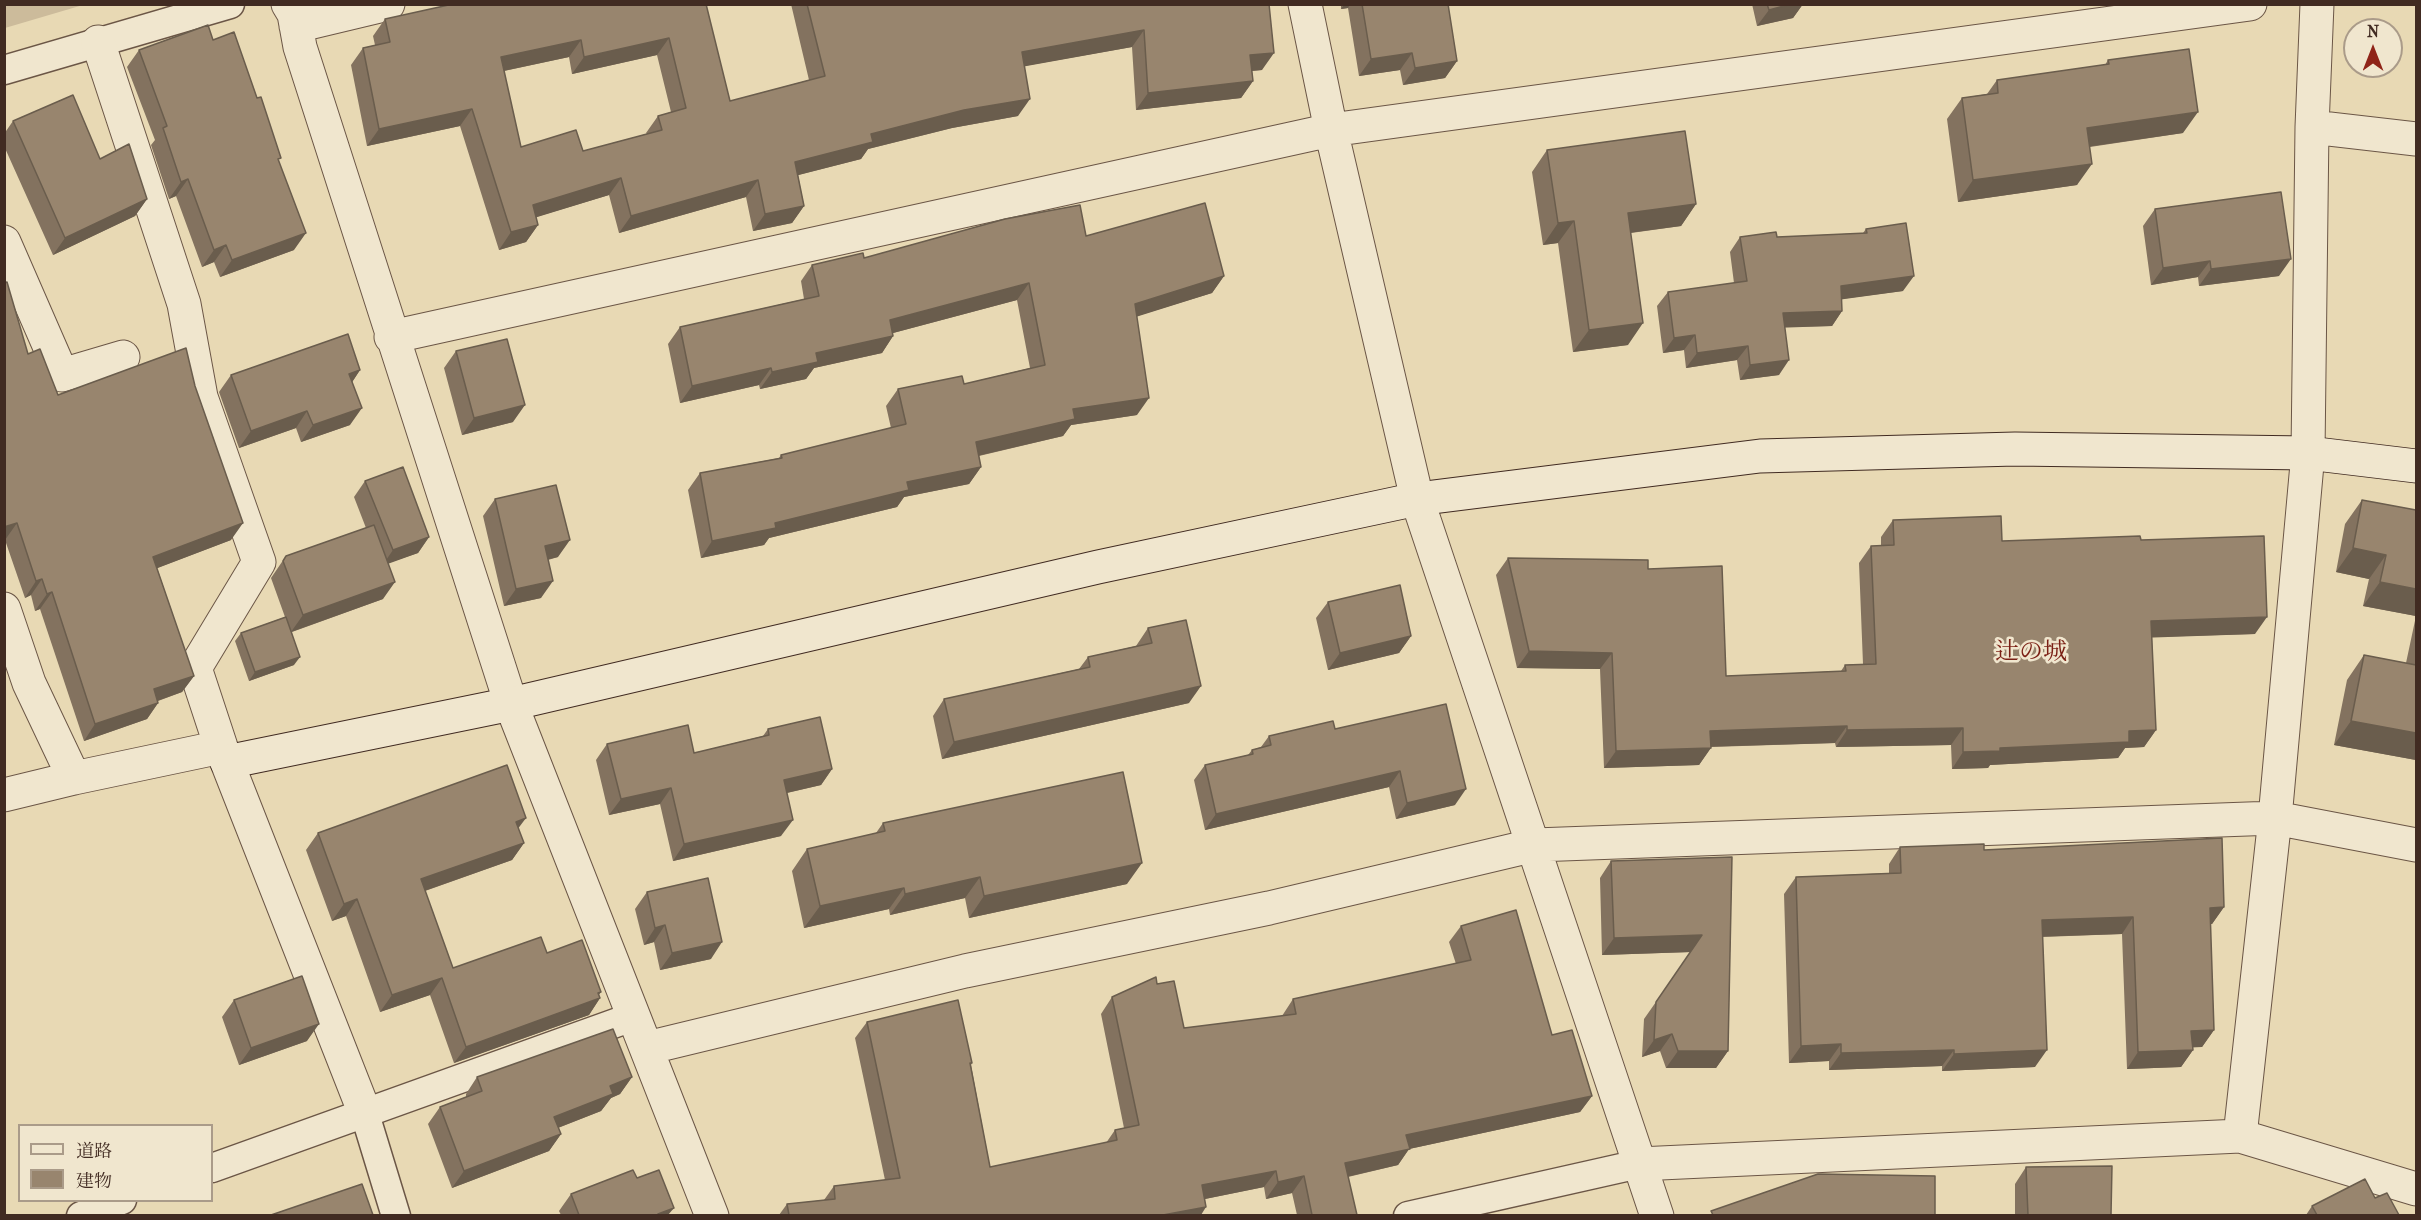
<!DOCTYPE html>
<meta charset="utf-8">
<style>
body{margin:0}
#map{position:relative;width:2421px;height:1220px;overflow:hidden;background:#e8d9b4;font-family:"IM FELL French Canon","Noto Serif JP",serif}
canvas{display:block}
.frame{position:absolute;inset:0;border:6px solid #412b22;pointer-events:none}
.legend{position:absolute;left:18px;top:1124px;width:195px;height:78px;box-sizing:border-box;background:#f0e6ce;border:2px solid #aa9b89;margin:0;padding:8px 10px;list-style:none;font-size:18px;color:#412b22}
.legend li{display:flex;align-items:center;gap:12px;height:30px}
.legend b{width:30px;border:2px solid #aa9b89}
.north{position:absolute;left:2343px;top:18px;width:60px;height:60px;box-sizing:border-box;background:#f0e6ce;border:2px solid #aa9b89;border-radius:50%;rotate:0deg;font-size:16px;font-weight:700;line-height:24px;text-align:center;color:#412b22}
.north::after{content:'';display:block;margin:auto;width:21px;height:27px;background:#8f2418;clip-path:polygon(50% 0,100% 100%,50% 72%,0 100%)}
</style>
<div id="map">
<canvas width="2421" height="1220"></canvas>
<div class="frame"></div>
<ul class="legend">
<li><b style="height:8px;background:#f0e6ce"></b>道路</li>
<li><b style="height:16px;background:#98856e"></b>建物</li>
</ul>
<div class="north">N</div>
</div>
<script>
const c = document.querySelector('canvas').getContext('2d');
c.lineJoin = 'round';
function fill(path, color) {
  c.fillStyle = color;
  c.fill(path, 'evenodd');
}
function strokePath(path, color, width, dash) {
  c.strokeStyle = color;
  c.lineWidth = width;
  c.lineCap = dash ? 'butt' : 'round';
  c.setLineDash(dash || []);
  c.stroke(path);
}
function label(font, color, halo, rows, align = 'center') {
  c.font = font + ' "IM FELL French Canon","Noto Serif JP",serif';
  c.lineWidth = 5;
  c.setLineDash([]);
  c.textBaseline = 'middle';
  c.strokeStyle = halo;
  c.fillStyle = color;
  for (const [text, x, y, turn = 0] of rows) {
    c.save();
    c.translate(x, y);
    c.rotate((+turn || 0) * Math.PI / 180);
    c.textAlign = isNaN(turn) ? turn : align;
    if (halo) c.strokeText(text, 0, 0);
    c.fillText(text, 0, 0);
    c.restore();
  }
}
fill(new Path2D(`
 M5 4H83V5L5 28Z`), '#ccbb9b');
const lane = new Path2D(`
 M4 70 230 4
 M364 1111 396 1216
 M212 1168 635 1016
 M81 1216 122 1200
 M1408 1216 1639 1164`);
const street = new Path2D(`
 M288 4 294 14 300 47 511 704 712 1216
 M1305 4 1331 130 1417 499 1657 1216
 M296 26 388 4
 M98 42 184 304 201 397 259 562 195 668 221 747 364 1111
 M2312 127 2416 139
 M4 242 62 375 123 357
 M391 337 1331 130 2250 4
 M4 609 29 683 74 778 221 747
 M4 795 74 778
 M647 1048 965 971 1269 908 1535 845 2275 818 2416 845
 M2240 1136 2275 818 2308 453 2312 127 2317 4
 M1639 1164 2240 1136 2416 1189`);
const secondary = new Path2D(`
 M227 762 511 704 1098 567 1417 499 1760 456 2015 449 2308 453 2416 466`);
strokePath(lane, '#6b5646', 31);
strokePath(street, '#6b5646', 35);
strokePath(secondary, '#412b22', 35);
strokePath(lane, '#f0e6ce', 28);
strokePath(street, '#f0e6ce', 33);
strokePath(secondary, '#f0e6ce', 33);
fill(new Path2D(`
 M706 4 730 101 809 80 791 4H1269L1262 70 1252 71 1253 81 1241 98 1136 110 1132 47 1024 66 1018 116 952 128 868 149 861 159 798 175 804 206 792 223 753 231 746 197 619 233 609 195 536 217 538 225 526 242 499 250 460 126 367 146 351 65 363 48 375 45 373 36 385 19ZM657 55 671 112 658 116 646 133 647 134 583 151 521 147 504 71 569 57 572 74Z
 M1341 4H1448L1457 61 1445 78 1403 85 1400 70 1359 76 1348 8 1341 9Z
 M1752 4H1803L1793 18 1757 26Z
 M139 50 279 161 294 250 220 277 214 262 202 267 176 196 169 199 151 145 155 140 127 67Z
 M2108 60 2183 133 2090 147 2077 185 1958 202 1947 119 1962 98 1987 94 1997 80 2105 65Z
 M13 121 100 159 147 199 135 216 53 255 4 146V134Z
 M1547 150 1696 204 1681 226 1631 233 1628 345 1573 352 1558 243 1543 245 1532 172Z
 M2155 209 2279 276 2199 286 2198 277 2151 285 2143 226Z
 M1866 229 1903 291 1841 299 1842 311 1832 326 1785 327 1779 375 1740 380 1737 360 1686 368 1684 350 1663 353 1657 306 1668 292 1734 283 1730 252 1740 237H1777L1863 233Z
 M1086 236 1224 276 1212 293 1137 316V415L1071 425 1063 436 979 456 981 467 969 484 904 497 897 507 769 538 764 545 701 558 688 490 700 473 779 458 781 455 891 428 886 406 898 389 964 384 1030 368 1017 300 893 333V336L882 353 814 368 806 379 760 389 759 385 680 403 668 344 680 327 804 299 801 281 812 265 864 258Z
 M4 283 28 354 58 395 231 540 157 568 194 676 182 692 158 701V703L147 719 84 741 40 609 35 611 31 595 25 598 5 540H4Z
 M456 351 513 422 462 435 444 368Z
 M360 370 352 382 350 425 301 442 296 428 239 448 219 392 231 375Z
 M365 481 429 537 418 553 388 563 383 599 292 632 294 665 249 681 235 641 241 633 285 617 271 578 286 556 366 528 354 497Z
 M495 499 558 557 548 560 541 598 504 606 483 516Z
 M2362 500 2416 510V760L2334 745 2347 680 2364 655 2406 663 2416 616 2363 606 2369 579 2336 572 2345 524Z
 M1893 520 2002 541 2141 540 2255 634 2152 637 2156 730 2144 747 2125 748 2118 758 1990 765 1988 768 1952 769 1951 745 1836 747 1835 743 1711 747 1699 765 1604 768 1600 669 1517 668 1496 575 1508 558 1648 569 1726 676 1841 671 1845 665 1863 664 1859 563 1871 546H1881V537Z
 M1328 602 1411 636 1399 653 1328 670 1316 618Z
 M1148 628 1189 703 942 759 933 716 944 699 1079 669 1088 657 1136 646Z
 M768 729 832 769 821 785 787 793 781 836 673 861 660 804 609 815 596 760 607 744 694 753 763 736Z
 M1335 729 1455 805 1396 819 1389 787 1205 830 1194 780 1205 765 1248 755 1252 750 1261 747 1269 736Z
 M883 823 1127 884 969 918 965 898 890 915 889 909 804 928 792 871 807 849 876 833Z
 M518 828 524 843 512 860 425 891 453 968 547 953 599 995 600 998 589 1015 454 1063 430 995 380 1012 346 916 332 921 306 850 318 833Z
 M1900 847 1984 850 2224 907 2212 924H2210L2214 1030 2202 1047H2193V1050L2181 1067 2127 1069 2122 934 2042 937 2035 1067 1942 1071V1066L1829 1070V1061L1789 1063 1784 894 1796 877 1889 873V864Z
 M1732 857 1728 1051 1716 1068H1666L1660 1051 1642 1057 1644 1019 1691 952 1602 955 1600 878 1611 861Z
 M647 892 711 959 660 970 654 942 644 945 635 909Z
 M1461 926 1552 1035 1592 1096 1580 1112 1409 1149 1398 1165 1348 1177 1357 1215H1297L1292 1193 1266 1199 1264 1187 1205 1199 1201 1215H779L787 1204 824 1200 834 1186 885 1180 855 1038 867 1022 972 1063 971 1065 990 1167 1106 1143 1115 1130 1124 1128 1101 1014 1112 997 1157 984 1184 1028 1282 1016 1293 999 1456 964 1449 942Z
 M234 1000 307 1041 239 1065 222 1017Z
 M477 1077H632L620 1094 611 1098 601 1111 558 1128 561 1134 549 1151 452 1188 428 1124 440 1107 466 1097V1094Z
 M2026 1167 2111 1215H2015V1184Z
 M637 1178 668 1215H561L559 1211 571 1194Z
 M2375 1198 2399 1215H2306L2312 1206Z`), '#83725f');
fill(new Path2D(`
 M1345 4H1350L1348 8 1341 9Z
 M1791 4H1803L1793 18 1757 26 1769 10Z
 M1144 30 1132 47 1010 69 1022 52Z
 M669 38 657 55 572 74 584 57Z
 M581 40 569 57 489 74 501 57Z
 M1274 53 1262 70 1238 72 1250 55Z
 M1412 53 1400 70 1359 76 1371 59Z
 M1457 61 1445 78 1403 85 1415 68Z
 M1253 81 1241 98 1136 110 1148 93Z
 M1030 99 1018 116 952 128 868 149 861 159 783 179 795 162 871 134 964 110Z
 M472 109 460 126 367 146 379 129Z
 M2198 112 2183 133 2072 149 2087 128Z
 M2092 164 2077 185 1958 202 1973 180Z
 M621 178 609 195 521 222 533 205Z
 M188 179 176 196 169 199 181 182Z
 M758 180 746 197 619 233 631 216Z
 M147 199 135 216 53 255 65 238Z
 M1696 204 1681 226 1613 235 1628 213Z
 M804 206 792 223 753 231 765 214Z
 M1574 221 1558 243 1543 245 1558 223Z
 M538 225 526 242 499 250 511 232Z
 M306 233 294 250 220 277 232 260Z
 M226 245 214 262 202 267 214 250Z
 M2291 259 2279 276 2199 286 2211 269Z
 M2210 261 2198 277 2151 285 2163 268Z
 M1224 276 1212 293 1123 321 1135 304Z
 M1914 276 1903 291 1830 301 1841 286Z
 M1029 283 1017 300 878 337 890 320Z
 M1842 311 1832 326 1773 328 1783 313Z
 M1643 323 1628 345 1573 352 1589 330Z
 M1695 335 1684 350 1663 353 1674 338Z
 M893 336 882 353 814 368 806 379 760 389 772 372 816 353Z
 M1748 346 1737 360 1686 368 1697 353Z
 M1789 360 1779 375 1740 380 1750 365Z
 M771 368 759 385 680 403 692 386Z
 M360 370 349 387V374Z
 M1149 398 1137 415 1071 425 1063 436 964 459 976 442 1073 409Z
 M525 405 513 422 462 435 474 418Z
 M362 408 350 425 301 442 313 425Z
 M307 411 296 428 239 448 251 431Z
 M981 467 969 484 904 497 897 507 769 538 764 545 701 558 712 541 907 482Z
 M17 523 5 540H4V527Z
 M243 523 231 540 142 574 153 557Z
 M429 537 418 553 382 566 393 550Z
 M570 540 558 557 533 563 545 546Z
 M2353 548 2386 555 2369 579 2336 572Z
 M42 579 31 595 25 598 36 581Z
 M553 581 541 598 504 606 516 589Z
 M395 582 383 599 291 632 303 615Z
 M2380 582 2416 589V616L2363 606Z
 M52 592 40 609 35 611 47 594Z
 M2267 617 2255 634 2139 638 2151 621Z
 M1411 636 1399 653 1328 670 1340 653Z
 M1529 651 1612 653 1600 669 1517 668Z
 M300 657 294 665 249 681 255 672Z
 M194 676 182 692 143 706 154 689Z
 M1201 686 1189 703 942 759 954 742Z
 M158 703 147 719 84 741 95 724Z
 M2351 721 2416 733V760L2334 745Z
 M1847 726 1835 743 1698 747 1710 731Z
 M1963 728 1951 745 1836 747 1847 730Z
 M2156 730 2144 747 2125 748 2118 758 1990 765 1988 768 1952 769 1963 752 2129 731Z
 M1711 748 1699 765 1604 768 1616 751Z
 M832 769 821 785 773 796 784 780Z
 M1400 771 1389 787 1205 830 1216 814Z
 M671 788 660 804 609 815 621 799Z
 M1466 789 1455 805 1396 819 1407 803Z
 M526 818 514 834 516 822Z
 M793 820 781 836 673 861 684 844Z
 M524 843 512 860 410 896 421 879Z
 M1142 863 1127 884 969 918 984 896Z
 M980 877 965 898 890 915 905 894Z
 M904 888 889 909 804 928 820 906Z
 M357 899 346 916 332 921 344 904Z
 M2224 907 2212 924H2198L2210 908Z
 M2133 917 2122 934 2030 937 2042 920Z
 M665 925 654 942 644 945 655 928Z
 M1702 935 1691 952 1602 955 1614 938Z
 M722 942 711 959 660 970 672 953Z
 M442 978 430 995 380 1012 392 995Z
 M601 992 595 1000 600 998 589 1015 454 1063 466 1047Z
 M319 1024 307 1041 239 1065 251 1048Z
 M2214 1030 2202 1047 2180 1048 2191 1031Z
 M1672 1034 1660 1051 1642 1057 1654 1040Z
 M1841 1044 1829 1061 1789 1063 1801 1046Z
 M1954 1050 1942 1066 1829 1070 1841 1053Z
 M2047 1050 2035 1067 1942 1071 1954 1054Z
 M2193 1050 2181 1067 2127 1069 2138 1052Z
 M1678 1051H1728L1716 1068H1666Z
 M632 1077 620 1094 611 1098 601 1111 542 1134 554 1117 610 1086Z
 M1592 1096 1580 1112 1409 1149 1398 1165 1333 1180 1345 1163 1406 1135Z
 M561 1134 549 1151 452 1188 464 1171Z
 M1276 1171 1264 1187 1190 1202 1202 1185Z
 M1304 1176 1292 1193 1266 1199 1278 1182Z
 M1206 1207 1201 1215H1163Z
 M674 1208 668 1215H657L658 1214Z`), '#6a5d4d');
const building = new Path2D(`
 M453 4H706L730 101 825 76 807 4H1269L1274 53 1250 55 1253 81 1148 93 1144 30 1022 52 1030 99 964 110 871 134 873 142 795 162 804 206 765 214 758 180 631 216 621 178 533 205 538 225 511 232 472 109 379 129 363 48 390 42 385 19ZM669 38 686 108 658 116 662 130 583 151 576 130 521 147 501 57 581 40 584 57Z
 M1362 4H1448L1457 61 1415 68 1412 53 1371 59Z
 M1767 4H1791L1769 10Z
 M208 25 213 40 234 32 257 98 261 97 281 158 278 159 306 233 232 260 226 245 214 250 188 179 181 182 163 128 167 126 139 50Z
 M2189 49 2198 112 2087 128 2092 164 1973 180 1962 98 1998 93 1997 80 2109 64 2108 60Z
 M73 95 100 159 129 144 147 199 65 238 13 121Z
 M1685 131 1696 204 1628 213 1643 323 1589 330 1574 221 1558 223 1547 150Z
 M2281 192 2291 259 2211 269 2210 261 2163 268 2155 209Z
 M1205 203 1224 276 1135 304 1149 398 1073 409 1075 419 976 442 981 467 907 482 909 490 775 523 776 528 712 541 700 473 782 458 781 455 906 424 898 389 962 376 964 384 1045 365 1029 283 890 320 893 336 816 353 818 362 772 372 771 368 692 386 680 327 819 296 812 265 863 253 864 258 1005 219 1080 205 1086 236Z
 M1906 223 1914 276 1841 286 1842 311 1783 313 1789 360 1750 365 1748 346 1697 353 1695 335 1674 338 1668 292 1747 281 1740 237 1776 232 1777 237 1867 233 1866 229Z
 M7 282 28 354 40 349 58 395 186 348 195 386 243 523 153 557 194 676 154 689 158 703 95 724 52 592 47 594 42 579 36 581 17 523 4 527V283Z
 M348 334 360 370 349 374 362 408 313 425 307 411 251 431 231 375Z
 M507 339 525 405 474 418 456 351Z
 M403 467 429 537 393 550 365 481Z
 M556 485 570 540 545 546 553 581 516 589 495 499Z
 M2362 500 2416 510V589L2380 582 2386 555 2353 548Z
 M2001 516 2002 541 2140 536 2141 540 2264 536 2267 617 2151 621 2156 730 2129 731V742L2000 748V751L1963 752V728L1847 730V726L1710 731 1711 748 1616 751 1612 653 1529 651 1508 558 1648 560V569L1722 566 1726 676 1846 671 1845 665 1876 664 1871 546 1894 545 1893 520Z
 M374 525 395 582 303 615 283 561 286 556Z
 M1400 585 1411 636 1340 653 1328 602Z
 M286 617 300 657 255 672 241 633Z
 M1186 620 1201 686 954 742 944 699 1090 667 1088 657 1152 643 1148 628Z
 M2364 655 2416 665V733L2351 721Z
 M1446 704 1466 789 1407 803 1400 771 1216 814 1205 765 1253 754 1252 750 1271 745 1269 736 1333 721 1335 729Z
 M820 717 832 769 784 780 793 820 684 844 671 788 621 799 607 744 688 725 694 753 769 735 768 729Z
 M507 765 526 818 516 822 524 843 421 879 453 968 541 937 547 953 582 940 601 992 598 993 600 998 466 1047 442 978 392 995 357 899 344 904 318 833Z
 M1123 772 1142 863 984 896 980 877 905 894 904 888 820 906 807 849 885 831 883 823Z
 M2222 838 2224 907 2210 908 2214 1030 2191 1031 2193 1050 2138 1052 2133 917 2042 920 2047 1050 1954 1054V1050L1841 1053V1044L1801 1046 1796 877 1901 873 1900 847 1984 844V850Z
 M1732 857 1728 1051H1678L1672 1034 1654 1040 1656 1002 1702 935 1614 938 1611 861Z
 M708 878 722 942 672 953 665 925 655 928 647 892Z
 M1516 910 1552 1035 1572 1030 1592 1096 1406 1135 1410 1149 1345 1163 1357 1215H1312L1304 1176 1278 1182 1276 1171 1202 1185 1206 1207 1163 1215H789L787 1204 835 1199 834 1186 900 1178 867 1022 958 1000 972 1063H970L990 1167 1117 1140 1115 1130 1139 1125 1112 997 1156 977 1157 984 1174 981 1184 1028 1296 1014 1293 999 1471 960 1461 926Z
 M302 976 319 1024 251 1048 234 1000Z
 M613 1029 632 1077 610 1086 613 1094 554 1117 561 1134 464 1171 440 1107 482 1091 477 1077Z
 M2112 1166 2111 1215H2028L2026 1167Z
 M633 1170 637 1178 659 1170 674 1208 658 1214 659 1215H579L571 1194Z
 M1818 1174 1935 1176V1215H1713L1711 1211Z
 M2365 1179 2375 1198 2387 1193 2399 1215H2317L2312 1206Z
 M362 1184 373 1215H271Z`);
fill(building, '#98856e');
strokePath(building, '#6a5d4d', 1.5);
label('24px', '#7a1f14', '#f0e6ce', [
 ["辻の城",2031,653]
]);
</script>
